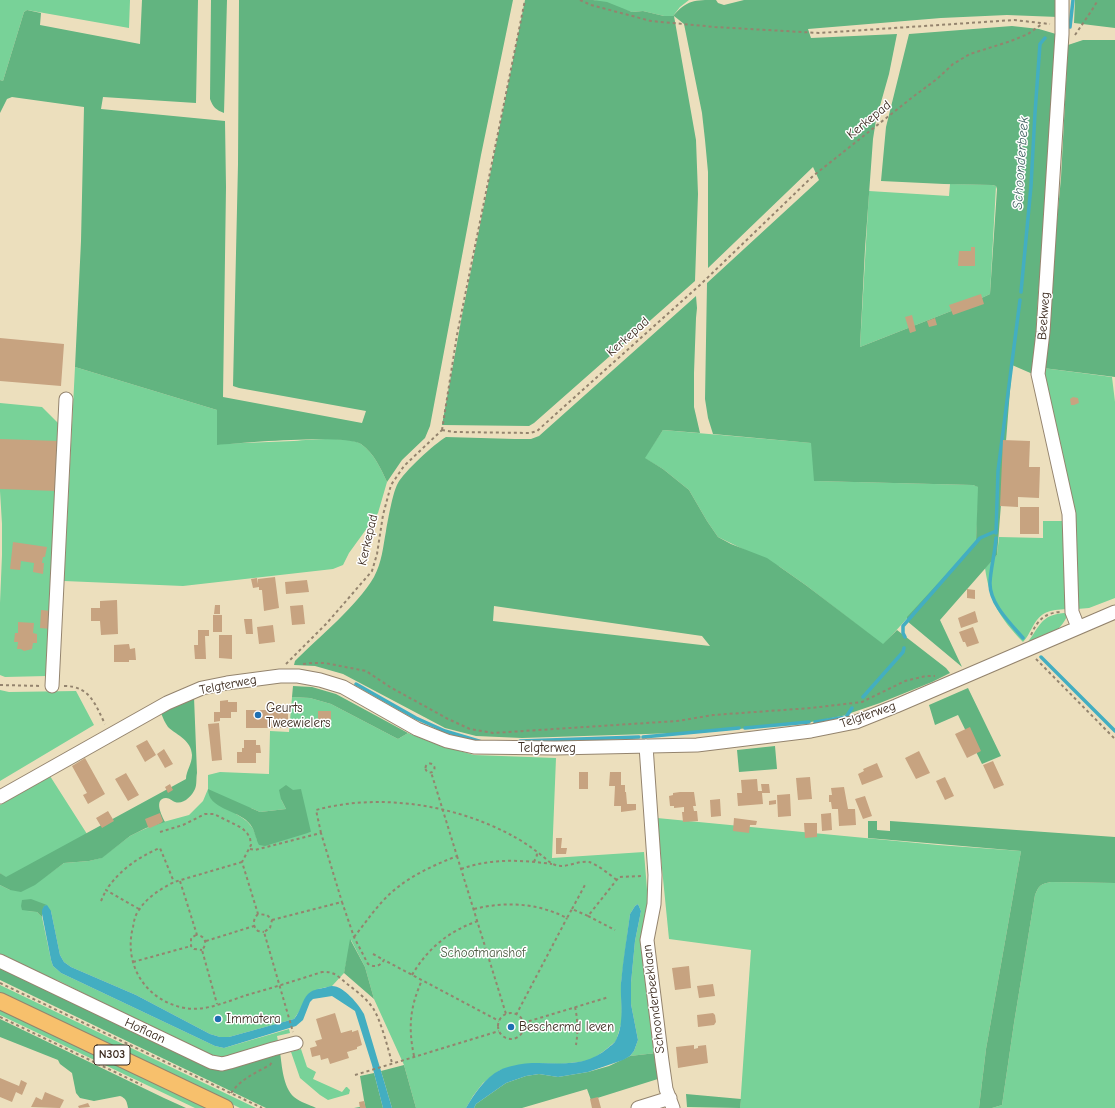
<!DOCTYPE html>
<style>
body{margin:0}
canvas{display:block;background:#ecdfbd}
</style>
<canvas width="1115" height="1108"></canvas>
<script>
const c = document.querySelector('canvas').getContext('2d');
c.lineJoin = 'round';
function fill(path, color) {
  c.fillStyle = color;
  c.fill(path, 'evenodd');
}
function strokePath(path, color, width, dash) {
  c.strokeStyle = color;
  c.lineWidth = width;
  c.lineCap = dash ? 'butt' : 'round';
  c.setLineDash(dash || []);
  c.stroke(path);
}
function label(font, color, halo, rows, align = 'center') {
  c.font = font + ' "Comic Neue",sans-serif';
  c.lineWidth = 3;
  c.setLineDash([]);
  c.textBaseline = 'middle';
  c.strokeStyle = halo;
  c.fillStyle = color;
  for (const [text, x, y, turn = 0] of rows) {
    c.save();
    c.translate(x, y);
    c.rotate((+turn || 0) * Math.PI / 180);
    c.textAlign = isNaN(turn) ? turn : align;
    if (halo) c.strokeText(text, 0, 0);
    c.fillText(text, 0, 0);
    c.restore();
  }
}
fill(new Path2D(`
 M0 0H130L129 28 27 10 24 12 3 81 0 80Z
 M593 0H689L680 7 673 16H664L643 11 632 12Z
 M950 184 992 185 996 186 990 294 969 304 860 347 869 191 949 196Z
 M75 367 217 410V444C243 443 269 442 294 441 311 440 347 436 361 444 374 453 381 469 387 482L378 513 349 553 343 565 333 569 183 586 64 581Z
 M1043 368 1112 377 1115 402V598L1089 608 1077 609Z
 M0 403 42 407 61 426 47 676 5 677 0 675V603L2 555V524L0 491Z
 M663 430 812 443 815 481 973 485 979 487 976 542 883 645 807 586 780 567 718 537 707 521 689 490 663 469 644 458Z
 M1043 521H1065L1067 609C1049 610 1041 611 1032 628 1029 633 1027 638 1023 642 999 617 990 602 985 568L997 555 999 537 1043 538Z
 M1064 613 1068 614C1059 635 1047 635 1027 643 1040 627 1040 615 1064 613Z
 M0 690 9 692 76 691 94 725 0 781Z
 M292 697 310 698 331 704 398 739 408 733 439 745 474 755 556 758 552 858 644 852 648 902 656 1053 630 1056 634 1051 638 1040 631 1004V983L635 941 641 911 638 904 635 906 630 914 621 983 622 1021 616 1041 604 1051 591 1060 579 1062 560 1064 539 1063 500 1070 483 1083 473 1096 466 1108H416L404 1065 374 999 365 967 351 940 344 973 332 986 318 989 302 1007 294 1019 229 1037H220L210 1034 136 995 71 967 64 962 60 955 51 911 27 912H37L42 917 51 960 53 966 61 973 215 1046 224 1048 289 1029 290 1033 277 1036 278 1041 230 1058 217 1060 57 980 37 975 0 957V885L10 890 46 876 64 863 89 861 101 858 130 836 138 832 156 824 189 815 203 801 208 789V775L220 772 269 774 270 731 289 732ZM281 799 311 832 257 840C254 826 248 821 236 814L251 808 260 812 286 809Z
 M50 776 87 834 6 878 0 873V805Z
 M657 818 938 845 1021 851 986 1049 979 1108H740L751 950 669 939Z
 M1051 882 1115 883V1108H992L1002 1105 1014 1023 1035 895C1039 885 1041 884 1051 882Z
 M0 985 256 1108H240L0 992Z
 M0 1007 212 1108H195L0 1015Z
 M301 1049 307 1067 316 1072 313 1079 342 1092 346 1087H347L350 1090 349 1094 328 1100 320 1095 300 1078 291 1052Z`), '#78d298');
fill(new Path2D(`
 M142 0H198L196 103 103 97 101 109 225 121 226 187 223 397 362 423 366 411 239 388 233 386 238 164 239 0H513L481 155 430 426 425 438 402 460 387 482C381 469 374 453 361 444 344 434 243 443 217 445V410L75 367 81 241 84 107 12 97 7 99 0 113V80L3 81 24 12 27 10 41 13 40 25 140 44Z
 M211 0H227L224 113C216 110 213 107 210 99Z
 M525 0H593L607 2 632 12 643 11 664 16H673C687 0 694 0 716 0L718 3 724 5 744 0H1058V17L1007 15 941 18 808 29 811 38 897 34 889 74 876 120 873 139 865 249 860 347 969 304 990 294 997 189 996 186 992 185 944 184 881 181 886 127 909 34 1012 26 1039 29 1056 34C1052 82 1052 131 1048 180 1043 245 1035 310 1035 375L1012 365 997 555 940 620 962 667 907 621V617L976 542 978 487 973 485 814 481 811 443 713 434 708 418 705 399 707 283 819 180 813 167 708 268V172L705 140 702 113 684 24 674 16 696 140 698 194 695 281 534 423 529 426 442 425 463 310Z
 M1075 0H1115V28L1074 23Z
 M1083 40H1115V377L1043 368 1061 178 1068 45Z
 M696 296 697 308 696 318 694 373V407L700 433 663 430 645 458 663 469 689 490 707 521 718 537 731 544 767 558 780 567 807 586 883 644 897 630 946 668 950 673 932 682 880 703 842 716 811 722 708 732 522 738 476 736 445 728 343 674 315 666 294 665 295 661C319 637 357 606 374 577 382 562 383 547 386 531 388 520 393 491 398 483 404 472 434 444 446 437L515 439H531L539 436ZM494 606 702 636 710 646 493 621Z
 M293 686 312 687 336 694 408 733 398 739 331 704 310 698 292 697Z
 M968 688 1001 756 982 764 958 715 935 725 929 705Z
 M194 697 197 773C196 778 197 785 195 789 192 796 183 805 175 802 172 801 170 798 166 798 153 799 162 816 165 822L146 828 130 836 102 858 89 861 64 863 35 885 21 892 10 890 0 885V873L6 877 186 779C186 771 192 764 192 755 191 740 178 736 168 727 165 723 163 718 161 713Z
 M775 746 777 769 739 772 737 750Z
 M286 785 293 790 301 789 311 832 265 846 259 845C255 838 255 828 248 822 237 810 208 809 208 789L260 812 286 809 281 799 279 790Z
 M868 821H877V830L890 831V821L1115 837V883L1051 882C1041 884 1039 885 1035 895L1014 1023 1002 1105 992 1108H979L986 1049 1021 851 868 838Z
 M31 899 47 905 44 906 42 914V917L37 912 22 910 21 906 22 900Z
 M350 939 365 967 374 999 344 973Z
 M0 966 210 1066 280 1052C282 1066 283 1087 294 1097 300 1102 310 1105 316 1108H266L0 980Z
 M0 1019 164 1098 186 1108H128C127 1102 126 1098 120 1096L94 1101 80 1098 76 1093 72 1073 60 1064 58 1060 0 1037Z
 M656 1053 661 1078 591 1100 587 1089 522 1108H474L476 1104 506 1083 526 1076 539 1074 558 1077 588 1072 609 1066 630 1056Z
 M404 1065 416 1108H392L381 1071Z
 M374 1073 383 1108H354L365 1106 360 1076Z
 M686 1094 741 1099 740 1108 687 1107Z`), '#62b480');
fill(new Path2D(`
 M638 904 641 911 635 941 631 983V1004L638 1040 634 1051 630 1056 623 1060 588 1072 558 1077 539 1074 526 1076 506 1083 476 1104 474 1108H466C474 1094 485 1078 500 1070 503 1068 508 1067 512 1066 545 1057 578 1074 608 1048 610 1046 615 1043 616 1040 625 1022 620 1002 621 983 623 960 627 937 630 914L635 906Z
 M47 905 51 911 60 955 64 962 71 967 136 995 210 1034 220 1037H229L294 1019C301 1011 302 1000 308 994 312 990 318 989 323 988 325 988 329 986 332 986 344 986 359 1005 364 1014L392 1108H383L372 1065 355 1011 332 996 313 999 310 1002 303 1020 296 1026 224 1048 215 1046 61 973 53 966 51 960 42 914V910L44 906Z`), '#43aec1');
strokePath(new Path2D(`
 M1070 27 1073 0
 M1021 292 1031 186 1035 113 1040 44 1045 38
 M996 533 998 471 1020 300
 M996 538C995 553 991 567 990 582 989 603 1010 623 1023 638
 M905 637 903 633V626L980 538 996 531
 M1041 657 1115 731
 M356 684 416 718 445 731 482 742
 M863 697 903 652 904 648
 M815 722 846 717 852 708
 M745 728 809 722
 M643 737 739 728
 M520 741 639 737`), '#43aec1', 3.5);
fill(new Path2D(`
 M971 247H975V266H958L959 251H971Z
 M981 294 984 304 953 315 949 305Z
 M912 315 916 331 910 333 905 317Z
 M935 318 937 325 929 327 927 321Z
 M0 338 64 344 61 386 0 381Z
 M1073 397 1078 398 1079 403 1074 405H1071L1070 399Z
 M0 439 59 441 57 491 0 489Z
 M1003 440 1030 441 1029 467H1040L1039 498 1018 497V507L1000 506Z
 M1020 507H1039V534H1020Z
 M13 542 47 547 45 557H43L42 563H44L43 574 33 572 34 563 21 561 20 570 10 569Z
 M275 577 279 608 264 611 262 590H259V587L253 588 251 579 257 578 258 584V579Z
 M307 580 309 592 286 594 285 582Z
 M967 589 975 590V599L967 598Z
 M117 600 118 634 101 635 100 621H91V608H100V601Z
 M215 605H220V614H214Z
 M303 605 305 624 292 625 290 606Z
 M41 610 52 611 51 629 40 628Z
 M975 611 978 622 961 628 958 618Z
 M213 615H222V632H213Z
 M244 619H252L253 634H246Z
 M18 622 34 623 33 633 37 634V643H33L32 649 24 651 21 649H17L18 642H14L15 633H18Z
 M273 625 275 642 259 644 257 627Z
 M973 627 979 643 967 647 965 642H963L959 632Z
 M198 630H209V636H205L206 659H195L194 645H198Z
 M219 635H232V659L219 658Z
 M129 644 130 649 135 648 136 660H129V662H114V645Z
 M228 700V702H237V712H231V718H220V721L214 722V712H220V701Z
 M274 705H288V728H246V710H274Z
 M318 711H331V721H318Z
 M219 723 222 760 212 761 208 724Z
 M970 727 981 751 967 758 955 734Z
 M147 740 156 755 145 762 136 746Z
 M244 740H256V745H260L261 753H256V763H237V752H242V748H244Z
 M164 749 173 764 165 768 157 754Z
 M919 751 930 773 916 779 905 758Z
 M85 758 105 794 88 804 83 795 87 793 72 766Z
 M993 761 1004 785 994 789 983 765Z
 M877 763 883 777 862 785 858 774 864 771 863 769Z
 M579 772H588V789H579Z
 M610 772H621V785H625V792H626L627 804H636V810L621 812V806H614L615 786H609Z
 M126 773 139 795 128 801 115 779Z
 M810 777 812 799 798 800 796 778Z
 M945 777 954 796 945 800 936 781Z
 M757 779 758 791H762L761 784H769L770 793H762L763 804 738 806 737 793H742L741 780Z
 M170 784 173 790 168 793 165 787Z
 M844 787 848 809H855L856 825 839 826 838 809H832L831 802H829V795H832L831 788Z
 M680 792H694L696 806H693L694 811H697L698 821 683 822 682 812H684V807L674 808V806H670L669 796 673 795V793Z
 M790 794 791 816 778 817 777 795Z
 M865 796 872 816 863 819 855 799Z
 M720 799 721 816 711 817 710 800Z
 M776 800V804L769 805V801Z
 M108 811 114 821 102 828 96 818Z
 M160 813 163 821 161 823 150 828 148 827 145 819Z
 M831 813 832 830 822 831 821 814Z
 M734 818 757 821 756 825H750L749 833 733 831Z
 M804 823H817V837L805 838Z
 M556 838H562L561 848H567L566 854H556Z
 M689 966 691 988 675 990 672 968Z
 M713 984 715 996 699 998 697 986Z
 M335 1013 341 1033 352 1030V1032L358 1030 362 1045 357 1047V1049L347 1052 349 1058 330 1064 328 1058 321 1060 320 1055 312 1057 310 1048 317 1046 315 1041 322 1039 316 1019Z
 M713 1013 715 1015 716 1022 714 1025 698 1027 697 1015Z
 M694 1045V1049L698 1048V1046L706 1045 708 1063 678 1068 676 1047Z
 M0 1078 19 1086 21 1080 27 1083 22 1095 16 1092 12 1102 0 1097Z
 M45 1092 64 1100 60 1108 31 1107 36 1097 42 1100Z
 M598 1097 601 1108H592L590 1099Z
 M364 1101 366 1108H360L359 1102Z
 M88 1103 90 1107 79 1108 78 1106Z`), '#c7a380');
const minor = new Path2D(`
 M1062 0V34L1043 332 1038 374 1069 514 1072 612 1078 627
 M52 686 66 399
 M646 746 655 875 654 904 647 940 662 1061 666 1089 673 1108
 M0 797 167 703 202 688 227 683 280 676H298L320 680 343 687 417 729 447 741 474 747 555 748 697 745 811 731 856 722 896 706 1115 612
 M0 961 211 1062 222 1064 230 1062 273 1049 296 1043
 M638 1108 670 1098`);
const major = new Path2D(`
 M0 1001 225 1108`);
strokePath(minor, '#94846e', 15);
strokePath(major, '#94846e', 18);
strokePath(new Path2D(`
 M580 0 591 5 651 21 715 27 819 33 1014 20 1050 24
 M1075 35 1092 10 1098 0
 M442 430 454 432 530 433 537 431 701 284 813 176 914 96 937 79 953 64 970 54 1011 41 1028 34 1042 24
 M442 430 457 335 525 0
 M1031 635C1037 621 1044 613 1060 612
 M1036 659 1115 739
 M286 664 327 623 372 571 377 554 383 515 391 485 404 466 442 430
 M303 664 312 663H325L366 671 390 687 448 719 470 729 493 733 677 721 713 715 811 708 862 702 905 681 926 676H935
 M0 685 42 686
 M64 686C90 686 95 704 105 724
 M425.5 768a4.5 4.5 0 1 1 9 0a4.5 4.5 0 1 1-9 0Z
 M160 832 183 825 205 814H214L242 828 247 833 250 838 251 845 242 862 258 914 267 915 272 920 270 928 264 932 293 1032
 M321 833 316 810C378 793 453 804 511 835 519 839 528 845 536 851 542 855 547 861 553 864 564 870 577 860 589 862 597 864 610 875 617 880
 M250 849 255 850 321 833 342 902
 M457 856 506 1014
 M242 862 174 882C161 889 147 897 139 910 135 915 134 921 133 927 123 965 146 1001 185 1008 205 1012 228 1001 247 995 272 988 297 980 322 972 333 971 338 976 346 983 355 990 366 998 373 1008 381 1021 388 1048 392 1063
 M534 862 537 855 536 852
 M461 869C491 858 521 860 552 864
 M180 881 197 935C205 936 208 943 202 950L217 1004
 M101 901 106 890
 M139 909 106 890C120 870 138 857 160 848L174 882
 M474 909C507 901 537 903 567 918L572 909 588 916 619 877 643 876
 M572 909 586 883
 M258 914C253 919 252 926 258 931L264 932
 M588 916 615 930
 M272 920 342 902 354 937 368 964C375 968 380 966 384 960L499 1021
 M196 935 191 938V946L194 949 202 950
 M354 937C363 926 371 914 381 903 401 880 429 867 457 856L431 772
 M206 941 254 926
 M373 954 384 960
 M133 962 191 946
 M412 975C428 948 449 931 478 921
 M0 983 262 1108
 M575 1007C578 1021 578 1032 576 1045
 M498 1026a13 13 0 1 1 26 0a13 13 0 1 1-26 0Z
 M516 1015 567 918
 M0 1017 142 1085
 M523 1023 609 997
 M414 1056C408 1027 410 1007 422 980
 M355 1075 499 1031
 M231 1093C241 1079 255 1073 270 1065L272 1062`), '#94846e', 2, [3, 3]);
strokePath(minor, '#fff', 13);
strokePath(major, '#f7c06c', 16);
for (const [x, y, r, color] of [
 [258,715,4,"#1f6fb2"],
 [218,1019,4,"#1f6fb2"],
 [511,1027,4,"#1f6fb2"]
]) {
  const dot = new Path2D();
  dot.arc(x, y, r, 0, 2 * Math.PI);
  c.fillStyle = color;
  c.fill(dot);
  strokePath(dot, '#fff', 1.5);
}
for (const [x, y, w] of [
 [112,1055,36]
]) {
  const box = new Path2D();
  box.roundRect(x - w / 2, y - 10, w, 20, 3);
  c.fillStyle = '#fff';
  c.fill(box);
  strokePath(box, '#3b2a1e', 1);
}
label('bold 12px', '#3b2a1e', null, [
 ["N303",112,1055]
]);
label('13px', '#3b2a1e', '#fff', [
 ["Kerkepad",869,120,-39],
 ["Beekweg",1044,316,-86],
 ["Kerkepad",628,337,-42],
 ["Kerkepad",368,540,-77],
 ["Telgterweg",228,685,-11],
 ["Telgterweg",868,715,-19],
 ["Telgterweg",547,748],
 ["Schoonderbeeklaan",654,999,-97],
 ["Hoflaan",145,1031,25]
]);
label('13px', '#3b2a1e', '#fff', [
 ["Geurts",266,708],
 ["Tweewielers",266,723],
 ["Immatera",226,1019],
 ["Beschermd leven",519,1027]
], 'left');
label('13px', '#4d5c43', '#fff', [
 ["Schootmanshof",483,953]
]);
label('italic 14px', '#3e5f5f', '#fff', [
 ["Schoonderbeek",1021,163,-86]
]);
</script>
